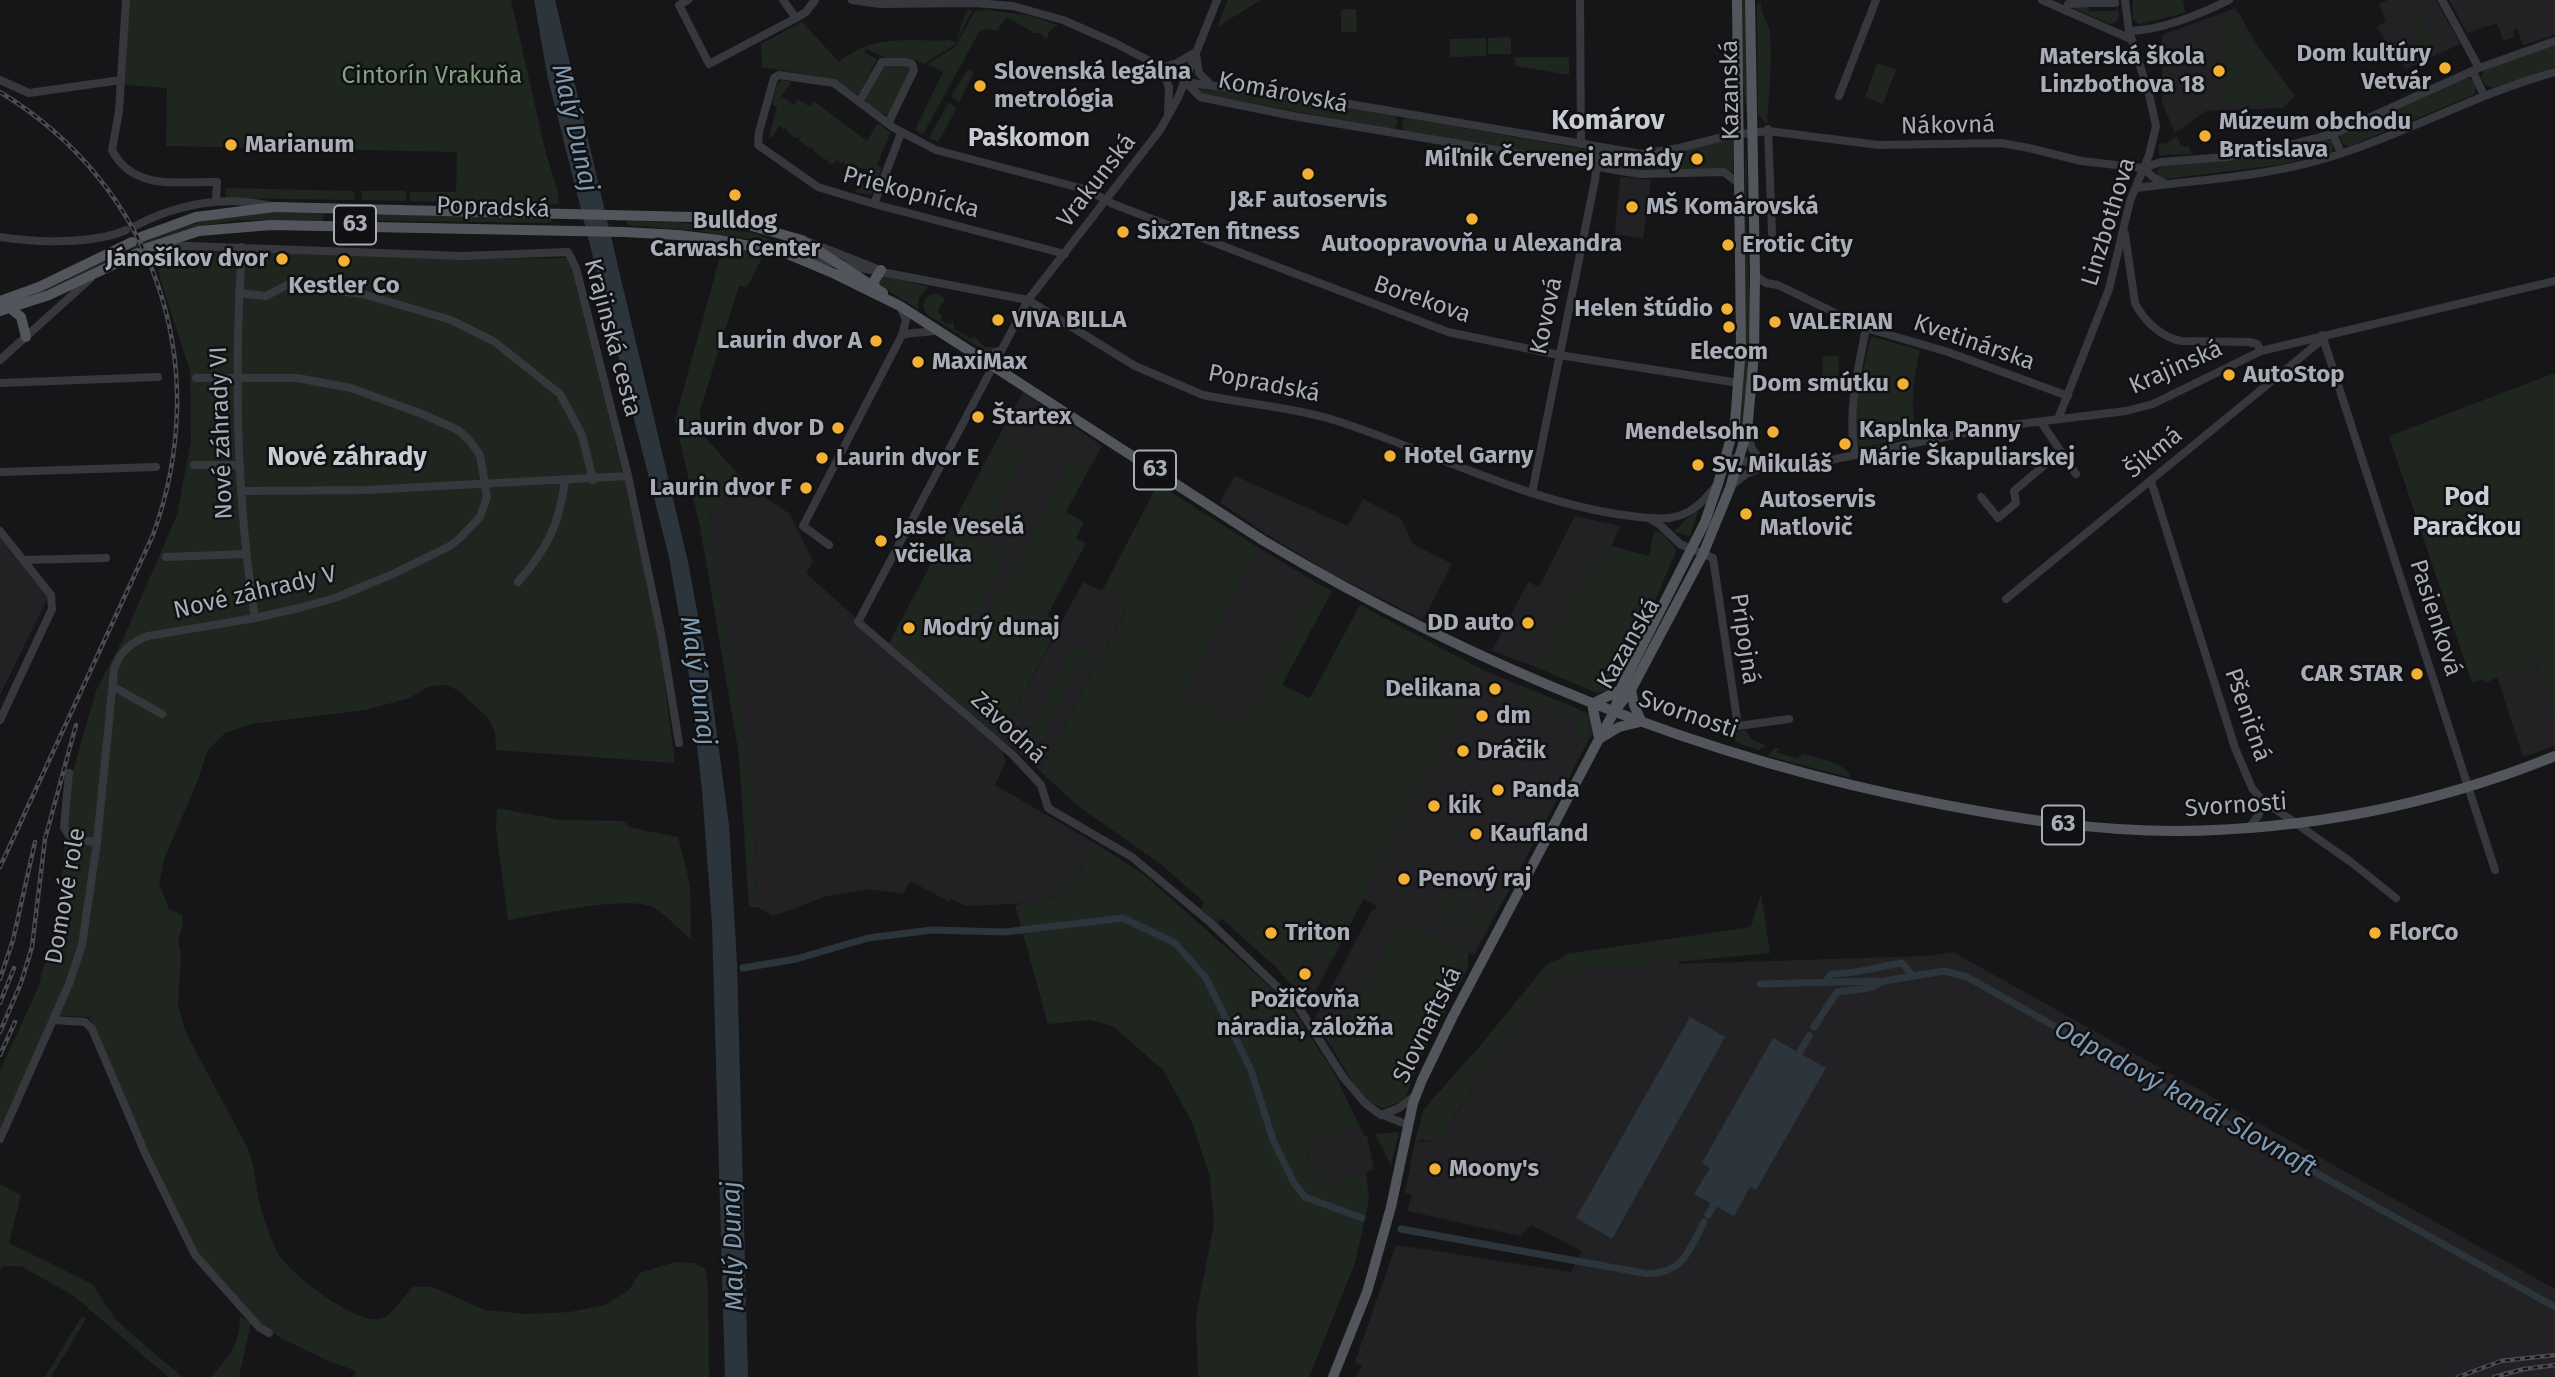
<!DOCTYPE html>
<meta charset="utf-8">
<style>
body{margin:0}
canvas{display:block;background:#161618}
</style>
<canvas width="2555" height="1377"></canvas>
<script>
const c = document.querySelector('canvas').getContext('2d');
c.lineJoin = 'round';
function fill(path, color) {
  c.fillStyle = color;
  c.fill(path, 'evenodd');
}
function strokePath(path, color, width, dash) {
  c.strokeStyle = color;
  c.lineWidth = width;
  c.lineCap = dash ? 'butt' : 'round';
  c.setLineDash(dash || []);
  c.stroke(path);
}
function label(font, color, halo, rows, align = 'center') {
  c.font = font + ' "Fira Sans",sans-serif';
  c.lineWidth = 5;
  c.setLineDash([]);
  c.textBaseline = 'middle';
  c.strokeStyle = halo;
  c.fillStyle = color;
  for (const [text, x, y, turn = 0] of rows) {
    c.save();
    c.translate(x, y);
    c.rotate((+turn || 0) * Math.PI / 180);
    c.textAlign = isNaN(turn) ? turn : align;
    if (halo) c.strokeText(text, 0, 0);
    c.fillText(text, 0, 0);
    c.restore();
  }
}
fill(new Path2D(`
 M2388 0H2436L2460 44 2406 69 2376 27 2386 22 2379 4Z
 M2449 0H2555V35L2523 45 2517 28 2513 30 2515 37 2505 40 2504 43 2497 23 2467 33Z
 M2236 8 2256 44 2295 96 2283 108 2206 111 2175 133 2162 102V35Z
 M1620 177 1651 180 1643 239 1615 234Z
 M1023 392 1102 446 1089 469 1070 460 987 617 976 611 1004 556 977 542 1025 452 998 438Z
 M1235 476 1348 526 1363 499 1401 519 1413 544 1452 564 1423 620 1327 571 1266 534 1220 502Z
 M750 487 790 514 813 562 806 573 856 618 860 629 1002 751 1006 761 995 785 1098 845 1065 890 1036 903 966 906 950 898 948 901 910 881 903 894 868 889 827 896 773 916 757 907 754 787 718 583 709 513Z
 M1575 516 1620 526 1606 559 1596 556 1536 667 1492 651 1528 582 1539 587Z
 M0 538 48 597 0 695Z
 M1259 548 1317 583 1243 726 1182 694Z
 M1083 582 1129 604 1040 771 1030 761 1087 652 1075 645 1018 752 1000 738Z
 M2536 660 2555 719V746L2523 757 2497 676Z
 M1481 669 1590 714 1592 734 1474 955 1400 918 1332 1048 1314 1021 1372 910 1378 907 1363 899Z
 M1311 950 1332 960 1308 1006 1292 986Z
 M1953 952 2555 1289V1377H1356L1362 1366 1355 1362 1396 1245 1571 1272 1582 1251 1531 1225 1520 1236 1407 1211 1412 1195 1405 1193 1416 1137 1420 1142 1433 1141 1453 1120 1483 1069 1535 997 1552 981 1572 972 1682 956 1678 964 1928 956Z
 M1359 1125 1364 1136H1367L1374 1170 1320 1183 1304 1145Z`), '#222225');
fill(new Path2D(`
 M129 0H511L546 154 557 188 559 202 557 204 546 205 410 201V192H456L457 152 166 146 167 88 125 85Z
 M1228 0H1261L1217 27Z
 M1741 0H1747V119L1742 72Z
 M2117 0 2119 18 2116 22 2110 24 2070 7H2089V11H2117Z
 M2133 0H2183L2185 13 2139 24 2133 19Z
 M1761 2C1760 16 1769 21 1770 34 1772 64 1769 94 1767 124L1758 114 1757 4Z
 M1341 9H1356L1357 32H1341Z
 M968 10H972L956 44 924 64 916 60 886 58 866 49 865 53 877 59 859 94 854 93 836 80 762 67 761 44 802 22 839 62C877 32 906 43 950 40L956 43C960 32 963 15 968 10Z
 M988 10 1031 16 1057 25 1049 32 1047 40 1040 33H1035L1006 17 997 31 987 29 979 32 923 134 915 130 943 72 928 64 956 46 975 11Z
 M2420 10 2436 48 2423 53 2407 16Z
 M2231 16 2289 92 2275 106 2219 104V18Z
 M1511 37V54H1488V38Z
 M1486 38V56L1450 57V39Z
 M2555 44V67L2493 88 2486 85 2481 78 2485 69Z
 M1515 57H1569V75L1515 66Z
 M1877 63 1896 70 1883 104 1865 97Z
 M881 64H903L910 69 890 112 887 115C879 114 867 106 864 98Z
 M968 69 974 72 959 102 951 96Z
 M2467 78C2474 80 2476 85 2475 92L2473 95 2350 146 2342 144 2340 135Z
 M782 80 792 82 781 96 794 105 798 99 810 107 814 101 867 141 878 123 890 133 877 165 882 168 871 195 855 192 861 183 867 188 873 179 866 176 869 171 866 169 860 168 852 163 849 167 844 165 845 161 841 163 837 160 832 165 828 162 827 158 825 160 813 151V147L810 149 799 140 800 137 795 138 787 131V127L784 129 779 126 771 138 769 137 777 107 772 104 777 84Z
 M1198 87 1301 99 1395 116 1398 122 1394 130 1198 93 1196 90Z
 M949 102 957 108 938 142 930 138 931 134Z
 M1407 118 1589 150 1594 157 1589 163 1404 132 1402 127 1403 120Z
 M2177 136 2181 146 2185 147 2188 145 2192 154H2209L2159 155V144L2167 143Z
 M1728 139H1733V172L1728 170C1685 171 1645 172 1603 164L1600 161 1601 156 1606 153C1651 159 1685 151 1728 139Z
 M2326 139 2333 141V150L2330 153 2278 165 2165 179 2158 175 2157 171 2161 165 2253 156Z
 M1745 152C1749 176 1745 202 1746 227 1750 300 1757 379 1737 450L1741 424 1744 359Z
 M227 188 354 191 355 196 353 200 226 198 225 192Z
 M362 191H405L407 198 405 201 362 200Z
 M324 213 323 221 237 220 200 226 159 238 62 286 9 305 8 303C82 269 156 226 238 215 266 211 296 213 324 213Z
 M337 214 550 217 552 222 545 223 338 220Z
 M632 221 677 222 754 233 771 240 768 242 698 231 627 225V221Z
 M723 246 764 254 747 287 739 286 700 410 702 434 750 487 709 513 718 583 754 787 757 907H749L739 755 700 527 675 420Z
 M175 247 469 259 570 258 628 495 657 625 675 763 496 750 495 731 488 718 460 692 448 685 430 686 409 698 366 710 251 724 225 733 207 751 198 780 164 859 159 884 169 909 182 915 183 923 178 941 181 954 178 1006 186 1033 248 1149C254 1164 255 1176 257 1191 260 1210 268 1230 275 1248 283 1270 360 1329 383 1318 394 1313 404 1296 413 1287H432L485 1310 526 1314 570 1312 605 1305 629 1290 640 1273 675 1262 694 1263 705 1269 708 1286 709 1377H354L356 1371 324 1359 281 1338 258 1323 198 1253 123 1097 89 1017 53 1015 0 1134V1071L38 988 57 919 73 771 96 691 124 637 177 515 191 441 190 371 160 278 155 251Z
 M886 275 928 287 919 298 918 309 879 285 878 279Z
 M937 294 945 298 937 312 942 315 940 320 950 325 953 321 954 329 972 339 974 336 984 347H996V350H983L927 314C921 307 923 300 930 295Z
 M1873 337 1920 350C1913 381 1910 405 1916 436L1861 448 1856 442 1855 409 1870 339Z
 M1823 356H1839L1838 393 1822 392Z
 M2555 373V719L2536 660 2485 683 2483 679 2472 683 2389 436Z
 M998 438 1025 452 977 542 1005 556 976 611 987 617 1070 460 1089 469 1066 512 1084 522 1076 538 1086 543 1047 616 1060 623 1000 738 889 643Z
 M1158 484 1259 548 1182 694 1243 726 1317 583 1332 591 1282 685 1310 698 1360 605 1481 669 1332 960 1311 950 1292 986 1277 968 1221 918 1218 923 1201 909 1204 902 1162 865 1078 806 1040 771 1129 605 1102 591Z
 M1699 509 1690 536 1674 532 1686 519Z
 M1654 531C1663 532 1671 542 1676 551L1639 639 1618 679 1607 691 1597 693 1536 667 1596 555 1606 559 1612 546 1649 556Z
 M1075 644 1088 652 1030 761 1018 752Z
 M1520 688 1565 703 1591 716 1587 718C1593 736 1566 778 1557 796L1551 803 1581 744V739C1569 718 1567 706 1544 704L1542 699 1535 701 1536 706 1528 708 1530 704 1521 699 1518 703 1515 701 1514 693Z
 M1745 730 1752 739 1766 746 1759 750 1735 742V732Z
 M1775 748 1780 749 1776 752 1796 758 1803 754C1819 759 1845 761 1851 778L1767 756Z
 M497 808 560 820 623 821 632 828 678 837 690 885 691 940C679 930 667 915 654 908 630 894 538 915 508 920L496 829Z
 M1098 845 1143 874 1266 983 1297 1016 1334 1073 1359 1125 1304 1146 1320 1183 1366 1171 1369 1200 1355 1263 1309 1377H1198L1196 1317 1214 1224 1210 1177 1191 1120 1163 1070 1113 1026 1089 1020 1048 1024 1015 905C1065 901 1070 883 1098 845Z
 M1445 887 1443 893 1449 896 1474 890 1480 895 1452 914 1445 924H1435L1432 921 1433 912Z
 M1511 887 1493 917 1481 929 1487 905Z
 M1761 894 1770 953 1572 972 1552 981 1535 997 1483 1069 1442 1137 1433 1141 1417 1140 1416 1137 1424 1109 1479 1047 1547 964 1564 957 1566 954 1751 927Z
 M1483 902 1477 932C1469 934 1460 932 1458 923L1460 918Z
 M1400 918 1468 952V967L1419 1061 1406 1096 1400 1102 1384 1108C1359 1101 1345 1068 1332 1048Z
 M1399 1132 1391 1165 1375 1134Z
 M0 1184 21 1195 9 1243 92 1284 117 1321 182 1377H168L74 1296 21 1266H3L0 1269Z
 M82 1316 86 1319 51 1377H45Z
 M240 1316 251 1323 239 1377H211C229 1356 240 1345 240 1316Z`), '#1e261f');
fill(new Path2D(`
 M534 0H555L688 562 709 675 729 825 737 964 748 1377H725L712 924 702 790 688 668 669 557 548 79Z
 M1690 1017 1725 1037 1612 1239 1576 1218Z
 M1773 1038 1826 1068 1756 1190 1750 1187 1734 1216 1694 1194 1710 1168 1702 1163Z`), '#2c353c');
strokePath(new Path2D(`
 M743 968 796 959 868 938 932 930 1005 932 1123 918 1175 943 1206 978 1251 1070 1273 1140 1294 1183 1305 1197 1362 1218
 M1825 983 1831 974C1855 974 1877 967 1902 963L1912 975
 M1760 984 1878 981
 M1814 1027 1837 992 1869 988 1884 981 1944 971 1967 977 2555 1307
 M1796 1059 1809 1036
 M1708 1215 1718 1197
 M1401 1229 1648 1274C1685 1272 1688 1251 1704 1222`), '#2c353c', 7);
strokePath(new Path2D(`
 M126 0 119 111 112 150C133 191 177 181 217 182L216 201
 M688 0 679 5 709 64 796 18 806 12 815 0
 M783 0 796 18
 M852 0 880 4 974 3 1013 6 1063 20 1115 43 1192 83 1326 100 1642 154 1679 148 1731 135 1768 131 1879 145 2001 143 2029 148 2081 161 2143 168 2161 162 2227 157 2270 150 2333 134 2479 68 2555 41
 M1217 0 1178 98 1160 130 1028 300 858 622 1012 754 1041 785 1048 808 1132 857 1211 923 1299 1008 1343 1077 1364 1102 1378 1113 1408 1125
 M1580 0 1581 144
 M2042 0 2131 39
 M2093 0V3H2115
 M2442 0 2479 68
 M2066 11 2068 4 2093 3
 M2129 31C2163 30 2199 15 2229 0
 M1196 55 1199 73 1209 83
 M1161 68 1169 87 1168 112
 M1161 68 1177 63 1196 52
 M2473 72 2484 95
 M0 80 29 93 121 80
 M1184 80 1200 97 1293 116 1640 174 1724 172 1739 184
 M1839 96 1876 0
 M859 102 882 62H904L912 64 914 70 888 124
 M1768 129 1772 233
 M2333 134 2341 153
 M2143 168 2153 177 2166 184
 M2136 188C2197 180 2261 177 2320 160 2401 137 2474 94 2555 72
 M874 204 901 133
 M135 226C178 204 223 195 271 206
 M2125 234 2135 303C2144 321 2161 337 2181 341L2249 342 2257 344 2261 351
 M0 237C35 243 95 244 126 230
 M809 242 875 268
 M162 245 463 256 568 252 576 268 628 476 662 638 679 743
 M242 247C234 370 236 497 255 618
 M1065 254 874 204 818 187 758 145 759 132 774 78 779 75 834 83 894 128 936 150 1088 190 1113 204 1448 332 1559 355 1739 383
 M798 256 1028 300 1135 366 1203 395C1246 404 1292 407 1334 420 1428 450 1518 498 1616 514 1634 516 1651 520 1669 518 1691 515 1703 502 1716 486
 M1755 275 1766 283 1778 285 1866 328 1948 352 2068 396
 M239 293 266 296 287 285 363 294 451 320 495 342 560 394 582 435 593 480
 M902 335C915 331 925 334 937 330
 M2322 335 2495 870
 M977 354H992L1001 350
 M0 360 90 279
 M0 383 158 377
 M2058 419 2109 289 2130 201 2149 155 2156 126 2149 94 2129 31 2125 0
 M2041 422 2076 474
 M1747 431 1752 449 1764 464
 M1855 455C1847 412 1858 371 1866 328
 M1726 457 1766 466 1790 468 1995 427 2126 411 2153 404 2261 351 2555 281
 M194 465H240
 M0 472 156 467
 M2151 481 2235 748 2252 788 2261 799 2351 862 2396 898
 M1730 487 1746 474 1763 467
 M243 491 366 490 628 476
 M1532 493 1595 180 1599 148
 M1981 497 1998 518 2016 503 2014 491 2061 451
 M1652 520 1659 524 1680 544 1713 558 1738 726 1789 719
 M0 531 51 595 52 609 0 720
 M829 545 803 526 902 335 906 320 900 306
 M166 557 245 554
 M24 560 106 558
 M518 582C547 549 559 525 565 481
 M2006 599 2323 339
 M114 687 162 714
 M69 773 64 827C70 842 83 840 97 842
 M2249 827C2258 818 2262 812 2261 799
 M54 1020 85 1022 92 1029 145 1153 195 1255 259 1327 269 1333
 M1381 1115 1399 1108 1416 1095
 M0 1139 69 984 82 945 97 842 114 670C119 652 131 642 148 636L255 618 299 608 335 598 393 574 450 546 460 538 480 517 487 497 480 455 469 440 458 430 422 414 351 388 297 378H196`), '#37383d', 8);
strokePath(new Path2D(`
 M141 237 196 217 274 207 693 217 748 225 802 240 883 293
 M147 248 199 231 271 225 624 232 678 235 719 240 785 253 835 274 900 306 1264 541C1475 666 1697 758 1940 804 2018 819 2096 831 2176 831 2307 830 2434 805 2555 756
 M875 287 874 281 881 270
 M0 301 39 287 132 242
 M10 308 21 317 26 337
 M0 311 49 295 138 253
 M1631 690 1634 705 1641 721
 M1592 704 1599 738
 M1592 704 1620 690
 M1616 705 1620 690 1705 522 1718 484 1735 423 1741 346 1737 0
 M1599 739 1619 727 1640 722
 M1333 1377 1367 1292 1391 1207 1413 1103 1422 1080 1453 1016 1599 739 1614 712 1631 690 1703 554 1730 488 1747 431 1754 354 1755 275 1750 0`), '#53555c', 10);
const rail = new Path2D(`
 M0 92C155 186 215 365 153 535L0 867
 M0 979 13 940 35 842
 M0 1003 14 968
 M0 1032 21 983 32 947 45 839 76 725
 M0 1055 15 1022
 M2458 1377 2501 1361 2555 1355
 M2494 1377 2524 1369 2555 1365`);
strokePath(rail, '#4a4c52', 4.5);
strokePath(rail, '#111113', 2, [5]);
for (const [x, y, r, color] of [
 [2445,68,7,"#f2b134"],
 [2219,71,7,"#f2b134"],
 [980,86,7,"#f2b134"],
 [2205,136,7,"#f2b134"],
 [231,145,7,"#f2b134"],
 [1697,159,7,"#f2b134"],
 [1308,174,7,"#f2b134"],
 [735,195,7,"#f2b134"],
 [1632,207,7,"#f2b134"],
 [1472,219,7,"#f2b134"],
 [1123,232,7,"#f2b134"],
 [1728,245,7,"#f2b134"],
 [282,259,7,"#f2b134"],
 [344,261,7,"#f2b134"],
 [1727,309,7,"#f2b134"],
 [998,320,7,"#f2b134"],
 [1775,322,7,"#f2b134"],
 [1729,327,7,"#f2b134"],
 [876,341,7,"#f2b134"],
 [918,362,7,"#f2b134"],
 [2229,375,7,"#f2b134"],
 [1903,384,7,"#f2b134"],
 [978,417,7,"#f2b134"],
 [838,428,7,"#f2b134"],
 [1773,432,7,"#f2b134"],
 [1845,444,7,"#f2b134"],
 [1390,456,7,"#f2b134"],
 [822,458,7,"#f2b134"],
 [1698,465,7,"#f2b134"],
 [806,488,7,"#f2b134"],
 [1746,514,7,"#f2b134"],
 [881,541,7,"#f2b134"],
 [1528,623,7,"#f2b134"],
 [909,628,7,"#f2b134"],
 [2417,674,7,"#f2b134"],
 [1495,689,7,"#f2b134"],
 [1482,716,7,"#f2b134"],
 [1463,751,7,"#f2b134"],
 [1498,790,7,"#f2b134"],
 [1434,806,7,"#f2b134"],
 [1476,834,7,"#f2b134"],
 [1404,879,7,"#f2b134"],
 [1271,933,7,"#f2b134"],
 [2375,933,7,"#f2b134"],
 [1305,974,7,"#f2b134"],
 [1435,1169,7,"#f2b134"]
]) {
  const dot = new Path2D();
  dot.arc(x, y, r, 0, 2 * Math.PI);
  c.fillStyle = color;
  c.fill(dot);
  strokePath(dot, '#111113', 2.5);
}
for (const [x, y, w] of [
 [355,225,42],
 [1155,470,42],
 [2063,825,42]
]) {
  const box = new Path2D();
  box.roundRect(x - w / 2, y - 19.5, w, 39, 5);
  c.fillStyle = '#111113';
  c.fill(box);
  strokePath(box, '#a8adb8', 2);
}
label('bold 23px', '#a8adb8', null, [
 ["63",355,225],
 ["63",1155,470],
 ["63",2063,825]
]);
label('bold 24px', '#a8adb8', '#111113', [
 ["Dom kultúry",2431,54,"right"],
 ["Vetvár",2431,82,"right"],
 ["Materská škola",2205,57,"right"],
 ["Linzbothova 18",2205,85,"right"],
 ["Slovenská legálna",994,72],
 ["metrológia",994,100],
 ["Múzeum obchodu",2219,122],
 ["Bratislava",2219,150],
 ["Marianum",245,145],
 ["Míľnik Červenej armády",1683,159,"right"],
 ["J&F autoservis",1308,200,"center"],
 ["MŠ Komárovská",1646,207],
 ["Bulldog",735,221,"center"],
 ["Carwash Center",735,249,"center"],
 ["Six2Ten fitness",1137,232],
 ["Autoopravovňa u Alexandra",1472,244,"center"],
 ["Erotic City",1742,245],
 ["Jánošíkov dvor",268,259,"right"],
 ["Kestler Co",344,286,"center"],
 ["Helen štúdio",1713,309,"right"],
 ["VIVA BILLA",1012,320],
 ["VALERIAN",1789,322],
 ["Laurin dvor A",862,341,"right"],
 ["Elecom",1729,352,"center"],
 ["MaxiMax",932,362],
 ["AutoStop",2243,375],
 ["Dom smútku",1889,384,"right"],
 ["Štartex",992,417],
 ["Laurin dvor D",824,428,"right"],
 ["Kaplnka Panny",1859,430],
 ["Márie Škapuliarskej",1859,458],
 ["Mendelsohn",1759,432,"right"],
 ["Hotel Garny",1404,456],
 ["Laurin dvor E",836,458],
 ["Sv. Mikuláš",1712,465],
 ["Laurin dvor F",792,488,"right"],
 ["Autoservis",1760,500],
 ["Matlovič",1760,528],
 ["Jasle Veselá",895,527],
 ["včielka",895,555],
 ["DD auto",1514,623,"right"],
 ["Modrý dunaj",923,628],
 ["CAR STAR",2403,674,"right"],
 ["Delikana",1481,689,"right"],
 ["dm",1496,716],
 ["Dráčik",1477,751],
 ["Panda",1512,790],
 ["kik",1448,806],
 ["Kaufland",1490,834],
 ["Penový raj",1418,879],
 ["Triton",1285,933],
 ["FlorCo",2389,933],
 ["Požičovňa",1305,1000,"center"],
 ["náradia, záložňa",1305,1028,"center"],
 ["Moony's",1449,1169]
], 'left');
label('24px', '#7fa381', '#111113', [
 ["Cintorín Vrakuňa",432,76]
]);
label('24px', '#a8adb8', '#111113', [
 ["Kazanská",1731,90,-91],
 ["Komárovská",1283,93,11],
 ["Nákovná",1948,126,-1],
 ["Vrakunská",1097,181,-52],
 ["Priekopnícka",911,193,15],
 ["Popradská",493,208,2],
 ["Linzbothova",2109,222,-73],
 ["Borekova",1422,300,19],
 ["Kovová",1547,316,-78],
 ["Krajinská cesta",612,338,75],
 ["Kvetinárska",1974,343,19],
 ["Krajinská",2176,368,-24],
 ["Popradská",1264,384,11],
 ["Nové záhrady VI",222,433,-92],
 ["Šikmá",2154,453,-39],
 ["Nové záhrady V",255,593,-13],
 ["Pasienková",2435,618,72],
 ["Prípojná",1744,639,82],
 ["Kazanská",1629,644,-60],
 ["Svornosti",1688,715,19],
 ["Pšeničná",2247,715,71],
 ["Závodná",1008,728,43],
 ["Svornosti",2236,806,-4],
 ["Domové role",66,896,-80],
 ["Slovnaftská",1428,1025,-64]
]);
label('italic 26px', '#7f9bb3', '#111113', [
 ["Malý Dunaj",574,128,77],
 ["Malý Dunaj",697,681,82],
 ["Odpadový kanál Slovnaft",2185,1099,29],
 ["Malý Dunaj",734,1246,-92]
]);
label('bold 26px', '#c9ccd4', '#111113', [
 ["Paškomon",1029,139],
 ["Nové záhrady",347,458],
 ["Pod",2467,498],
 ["Paračkou",2467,528]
]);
label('bold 28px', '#c9ccd4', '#111113', [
 ["Komárov",1608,121]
]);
</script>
